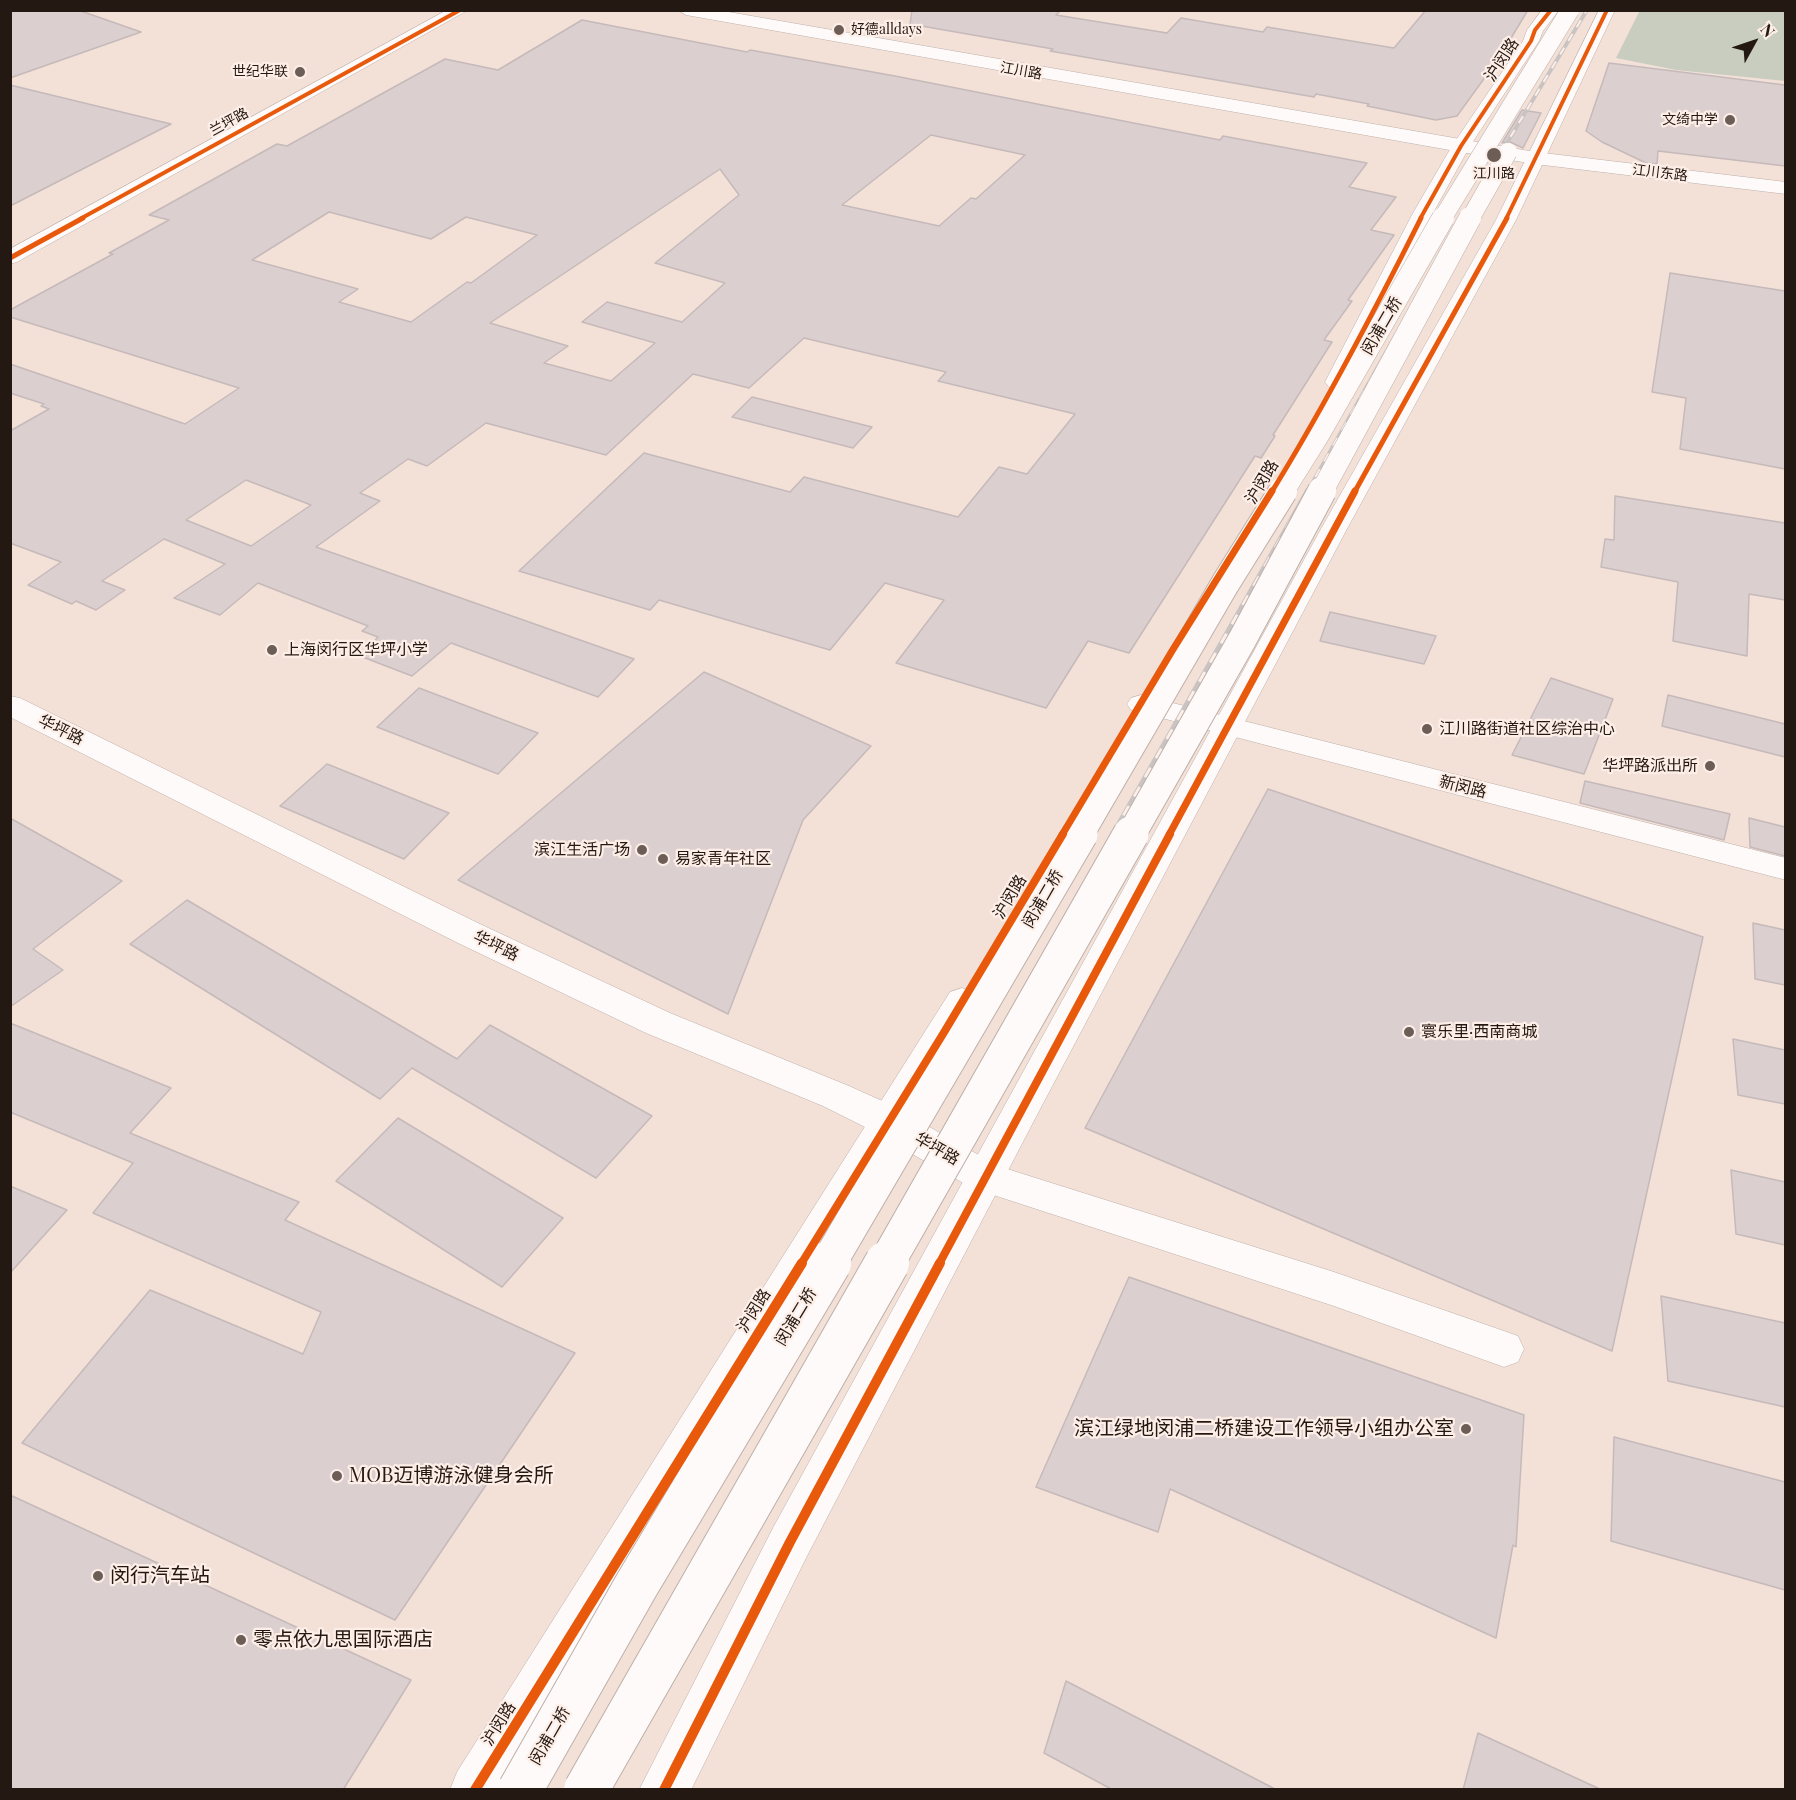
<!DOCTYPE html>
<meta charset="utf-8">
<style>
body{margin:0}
#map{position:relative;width:1796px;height:1800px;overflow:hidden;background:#f3e1d8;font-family:"Playfair Display",serif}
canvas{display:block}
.frame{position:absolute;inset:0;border:12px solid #241812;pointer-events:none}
.north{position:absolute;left:1724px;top:12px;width:60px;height:60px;-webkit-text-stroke:4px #fdefe8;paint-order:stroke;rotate:50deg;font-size:16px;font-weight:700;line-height:24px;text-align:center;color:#241812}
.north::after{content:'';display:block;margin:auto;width:21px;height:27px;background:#241812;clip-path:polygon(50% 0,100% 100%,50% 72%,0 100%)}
</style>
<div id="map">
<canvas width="1796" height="1800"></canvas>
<div class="frame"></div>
<div class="north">N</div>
</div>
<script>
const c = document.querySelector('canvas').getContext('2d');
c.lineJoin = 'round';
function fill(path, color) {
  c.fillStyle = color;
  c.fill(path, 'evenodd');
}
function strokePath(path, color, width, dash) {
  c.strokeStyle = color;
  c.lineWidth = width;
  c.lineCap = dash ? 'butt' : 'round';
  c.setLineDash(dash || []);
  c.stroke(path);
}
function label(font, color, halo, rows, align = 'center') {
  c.font = font + ' "Playfair Display","Noto Sans SC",serif';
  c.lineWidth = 4.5;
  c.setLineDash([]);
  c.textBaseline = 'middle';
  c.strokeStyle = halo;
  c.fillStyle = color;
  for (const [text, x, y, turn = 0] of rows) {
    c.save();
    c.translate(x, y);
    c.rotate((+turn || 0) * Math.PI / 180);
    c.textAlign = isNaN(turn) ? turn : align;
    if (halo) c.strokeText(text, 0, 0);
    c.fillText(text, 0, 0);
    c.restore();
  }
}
fill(new Path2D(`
 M1640 10 1785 11V81L1676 70 1616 58Z`), '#c8cdc0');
const building = new Path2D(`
 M10 10H78L141 32 10 78Z
 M912 10H1061L1056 15 1167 33 1181 18 1263 32 1267 27 1394 48 1426 10H1528L1499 58 1457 116 1436 120 1367 106 1369 104 1316 94 1314 97 1050 51 1053 49 910 24Z
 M582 20 747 52 750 50 895 76 1220 140 1223 136 1367 163 1349 187 1396 197 1371 230 1394 235 1348 300 1352 301 1324 340 1332 342 1273 435 1275 436 1261 458 1255 456 1129 653 1088 641 1046 708 896 663 944 600 885 583 830 650 659 600 650 610 519 571 644 453 790 492 804 477 958 517 999 467 1027 474 1075 414 938 381 946 372 804 338 749 388 693 374 606 455 486 423 427 466 408 459 360 493 380 501 316 547 634 659 598 697 451 643 412 676 360 656 378 637 362 631 368 626 258 583 220 615 174 598 225 564 164 539 102 581 125 590 96 610 76 601 72 604 28 585 61 562 10 543V431L49 409 41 406 44 404 10 393V364L185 424 239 388 10 317V310L113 254 109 253 169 220 149 215 277 144 287 146 445 59 498 70ZM931 135 1025 155 976 199 971 198 939 226 842 205ZM720 169 739 195 655 263 725 283 682 322 607 302 582 322 655 343 611 381 544 363 568 346 490 323ZM329 212 431 239 466 217 537 235 471 283 467 282 411 322 339 302 358 289 252 260ZM246 480 311 505 251 546 186 520Z
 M1609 63 1785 85V166L1658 151 1657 164 1646 163 1602 142 1586 131Z
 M10 85 171 124 10 206Z
 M1522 110 1541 113 1523 148 1508 141 1502 143Z
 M1670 273 1785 291V469L1680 449 1686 398 1652 392Z
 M752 397 872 427 853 448 732 417Z
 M1615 496 1785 523V600L1749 594 1747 656 1673 641 1678 582 1601 567 1605 539 1614 540Z
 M1330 612 1436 636 1424 664 1320 641Z
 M704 672 871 746 803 820 728 1014 458 880Z
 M1551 678 1613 699 1584 774 1512 755Z
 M419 688 538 733 498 774 377 727Z
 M1668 695 1785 724V757L1662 726Z
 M327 764 449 813 404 859 280 806Z
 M1585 781 1730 814 1724 840 1580 803Z
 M1268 789 1703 937 1612 1351 1085 1128Z
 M10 818 122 881 33 949 63 970 10 1007Z
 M1749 818 1785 827V856L1750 847Z
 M187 900 457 1059 490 1025 652 1116 596 1178 412 1068 380 1099 130 944Z
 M1753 923 1785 930V985L1755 979Z
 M10 1023 171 1088 130 1133 299 1202 285 1220 575 1353 395 1620 22 1443 150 1290 303 1354 321 1312 93 1213 133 1163 10 1112Z
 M1733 1039 1785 1050V1104L1738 1095Z
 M398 1118 563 1218 502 1287 336 1181Z
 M1731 1170 1785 1182V1245L1736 1234Z
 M10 1186 67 1210 10 1273Z
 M1129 1277 1524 1415 1516 1547 1513 1545 1496 1638 1170 1489 1158 1532 1036 1487Z
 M1661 1296 1785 1323V1407L1668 1381Z
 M1614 1437 1785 1482V1590L1611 1541Z
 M10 1495 411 1680 343 1790H10Z
 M1066 1681 1277 1790H1113L1044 1753Z
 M1478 1733 1602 1790H1463Z`);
fill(building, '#dccfcf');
strokePath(building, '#c6b9ba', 1.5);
const minor = new Path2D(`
 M1141 695 1786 858V880L1131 710 1127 704 1131 698Z
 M985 1162 1334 1272 1504 1331 1518 1336 1524 1349 1518 1362 1504 1367 1334 1306 972 1188 967 1177 972 1166Z`);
const tertiary = new Path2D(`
 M447 10H468L17 262 10 264V249Z
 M10 696 20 698 482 925 670 1013 849 1086 889 1104 998 1166 1004 1177 998 1188 985 1193 972 1188 863 1126 823 1106 646 1033 458 943 10 717Z`);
const secondary = new Path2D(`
 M678 10H717L1535 152 1786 182V194L1535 164 1461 152 686 15Z`);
const primary = new Path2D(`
 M1542 10H1559L1543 31 1539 41 1470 146 1433 213 1349 382 1345 387 1337 389 1329 387 1325 382 1413 213 1452 146 1523 41 1527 30Z
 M1599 10H1615L1516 220 1348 527 1038 1113 806 1558 691 1790H639L774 1526 1322 527 1496 220Z
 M962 988 974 992 979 1001 974 1010 503 1790H450L457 1772 950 992Z`);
strokePath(minor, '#beb0a9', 1);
strokePath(tertiary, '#beb0a9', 1);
strokePath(secondary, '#beb0a9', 1);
strokePath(primary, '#beb0a9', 1);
fill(minor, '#fdfaf9');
fill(tertiary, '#fdfaf9');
fill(secondary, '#fdfaf9');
fill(primary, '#fdfaf9');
const railFar4 = new Path2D(`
 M1449 219 1576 10
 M1461 219 1587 10`);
const railFar3 = new Path2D(`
 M1290 493 1450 218
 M1307 493 1462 218`);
const railFar2 = new Path2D(`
 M1091 835 1291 491
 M1113 835 1308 491`);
const railFar1 = new Path2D(`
 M843 1264 1092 834
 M869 1264 1114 834`);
const rail = new Path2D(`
 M538 1790 844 1263
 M570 1790 870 1263`);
strokePath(railFar4, '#c9c4c2', 4);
strokePath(railFar3, '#c9c4c2', 4.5);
strokePath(railFar2, '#c9c4c2', 6);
strokePath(railFar1, '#c9c4c2', 7);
strokePath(rail, '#c9c4c2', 8);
strokePath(railFar4, '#fdefe8', 2, [8]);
strokePath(railFar3, '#fdefe8', 3, [9]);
strokePath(railFar2, '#fdefe8', 4, [11]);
strokePath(railFar1, '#fdefe8', 4.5, [14]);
strokePath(rail, '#fdefe8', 6, [18]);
const primaryBridgeFar4 = new Path2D(`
 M1442 219 1570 10
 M1470 219 1508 152`);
const primaryBridgeFar3 = new Path2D(`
 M1282 493 1317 437 1443 218
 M1321 493 1470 218`);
const primaryBridgeFar2 = new Path2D(`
 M1079 835 1225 584 1283 491
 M1131 835 1242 640 1322 491`);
const primaryBridgeFar1 = new Path2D(`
 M828 1264 1080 834
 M886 1264 1131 834`);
const primaryBridge = new Path2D(`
 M520 1790 636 1586 829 1263
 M586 1790 887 1263`);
strokePath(primaryBridgeFar4, '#beb0a9', 19, []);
strokePath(primaryBridgeFar3, '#beb0a9', 23, []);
strokePath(primaryBridgeFar2, '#beb0a9', 30, []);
strokePath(primaryBridgeFar1, '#beb0a9', 37, []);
strokePath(primaryBridge, '#beb0a9', 46, []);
strokePath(primaryBridgeFar4, '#fdfaf9', 18);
strokePath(primaryBridgeFar3, '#fdfaf9', 22);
strokePath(primaryBridgeFar2, '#fdfaf9', 28);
strokePath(primaryBridgeFar1, '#fdfaf9', 35);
strokePath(primaryBridge, '#fdfaf9', 44);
strokePath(new Path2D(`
 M80 219 460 10
 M1420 219 1461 146 1531 41 1535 30 1551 10
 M1506 219 1607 10`), '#e8590c', 4);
strokePath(new Path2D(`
 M10 258 83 218
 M1271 493C1326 404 1374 312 1421 218
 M1354 493 1507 218`), '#e8590c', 5);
strokePath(new Path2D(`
 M1062 835 1172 651 1272 491
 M1169 835 1355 491`), '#e8590c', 7);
strokePath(new Path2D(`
 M801 1264 943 1034 1063 834
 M939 1264 1170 834`), '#e8590c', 8);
strokePath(new Path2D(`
 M475 1790 802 1263
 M664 1790 790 1542 940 1263`), '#e8590c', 10);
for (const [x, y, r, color] of [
 [839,30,6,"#6c5e57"],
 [300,72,6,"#6c5e57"],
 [1730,120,6,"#6c5e57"],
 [1494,155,8,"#6c5e57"],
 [272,650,6,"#6c5e57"],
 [1427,729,6,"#6c5e57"],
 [1710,766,6,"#6c5e57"],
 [642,850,6,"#6c5e57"],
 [663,859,6,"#6c5e57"],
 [1409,1032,6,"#6c5e57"],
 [1466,1429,6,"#6c5e57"],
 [337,1476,6,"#6c5e57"],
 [98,1576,6,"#6c5e57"],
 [241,1640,6,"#6c5e57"]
]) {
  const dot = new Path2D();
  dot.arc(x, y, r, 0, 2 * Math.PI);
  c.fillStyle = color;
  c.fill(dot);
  strokePath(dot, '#fdefe8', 2);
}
label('14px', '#241812', '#fdefe8', [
 ["好德alldays",851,30,"left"],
 ["世纪华联",288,72],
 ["文绮中学",1718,120],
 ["江川路",1494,174,"center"]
], 'right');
label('14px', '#241812', '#fdefe8', [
 ["江川路",1021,71,10],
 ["兰坪路",229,122,-29],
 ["江川东路",1660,173,7]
]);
label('16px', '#241812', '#fdefe8', [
 ["沪闵路",1502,60,-57],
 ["闵浦二桥",1382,326,-60],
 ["沪闵路",1262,482,-59],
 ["华坪路",61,730,26],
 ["新闵路",1463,787,14],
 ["沪闵路",1010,897,-59],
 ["闵浦二桥",1043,899,-60],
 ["华坪路",496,946,26],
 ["华坪路",937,1149,30],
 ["沪闵路",754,1311,-58],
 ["闵浦二桥",796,1317,-59],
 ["沪闵路",499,1724,-58],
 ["闵浦二桥",550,1736,-60]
]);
label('16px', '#241812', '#fdefe8', [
 ["上海闵行区华坪小学",284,650],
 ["江川路街道社区综治中心",1439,729],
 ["华坪路派出所",1698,766,"right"],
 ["滨江生活广场",630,850,"right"],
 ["易家青年社区",675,859],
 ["寰乐里·西南商城",1421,1032]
], 'left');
label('20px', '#241812', '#fdefe8', [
 ["滨江绿地闵浦二桥建设工作领导小组办公室",1454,1429,"right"],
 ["MOB迈博游泳健身会所",349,1476],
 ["闵行汽车站",110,1576],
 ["零点依九思国际酒店",253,1640]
], 'left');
</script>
